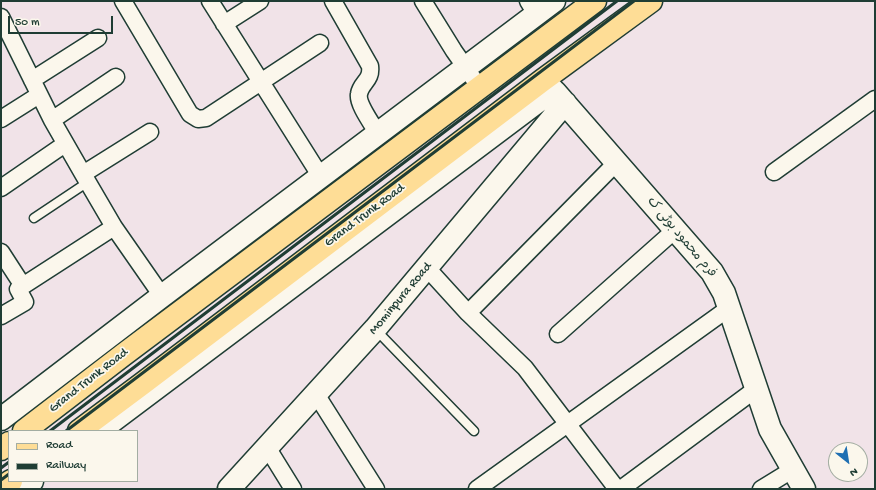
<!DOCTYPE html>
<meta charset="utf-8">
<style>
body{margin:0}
#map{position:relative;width:876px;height:490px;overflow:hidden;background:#f1e3e8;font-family:"Gochi Hand",sans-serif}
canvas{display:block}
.frame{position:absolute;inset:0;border:2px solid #1f3d34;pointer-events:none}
.legend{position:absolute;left:8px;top:430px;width:130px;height:52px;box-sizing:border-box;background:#fbf7ec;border:1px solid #a3ada2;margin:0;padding:5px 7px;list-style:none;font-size:12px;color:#1f3d34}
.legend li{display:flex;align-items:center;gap:8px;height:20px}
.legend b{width:20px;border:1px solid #a3ada2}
.north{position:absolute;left:828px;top:442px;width:40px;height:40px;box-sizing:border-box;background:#fbf7ec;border:1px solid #a3ada2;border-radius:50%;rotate:150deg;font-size:11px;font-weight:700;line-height:16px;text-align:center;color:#1f3d34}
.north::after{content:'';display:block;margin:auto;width:14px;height:18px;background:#1f6fb2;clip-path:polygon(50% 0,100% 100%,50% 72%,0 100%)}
.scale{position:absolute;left:8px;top:16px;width:105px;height:18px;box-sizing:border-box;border:2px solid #1f3d34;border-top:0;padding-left:5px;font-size:12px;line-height:14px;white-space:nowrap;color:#1f3d34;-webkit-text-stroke:3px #fbf7ec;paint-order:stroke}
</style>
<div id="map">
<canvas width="876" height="490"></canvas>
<div class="frame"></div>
<ul class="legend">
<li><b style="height:5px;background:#fedd96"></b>Road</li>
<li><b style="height:5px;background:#1f3d34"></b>Railway</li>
</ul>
<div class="north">N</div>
<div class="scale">50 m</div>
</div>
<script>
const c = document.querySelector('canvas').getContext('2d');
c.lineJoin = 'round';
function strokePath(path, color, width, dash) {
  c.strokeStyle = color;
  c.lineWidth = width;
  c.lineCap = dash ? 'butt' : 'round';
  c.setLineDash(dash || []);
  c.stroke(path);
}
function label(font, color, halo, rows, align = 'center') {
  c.font = font + ' "Gochi Hand","Playpen Sans Arabic",sans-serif';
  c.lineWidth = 3.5;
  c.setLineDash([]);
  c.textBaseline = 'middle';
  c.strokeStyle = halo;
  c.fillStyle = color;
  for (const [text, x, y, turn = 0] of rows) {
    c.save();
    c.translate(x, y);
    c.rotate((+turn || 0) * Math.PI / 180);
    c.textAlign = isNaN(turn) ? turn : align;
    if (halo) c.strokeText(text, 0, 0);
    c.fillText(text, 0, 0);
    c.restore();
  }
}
const lane = new Path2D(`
 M34 218 88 182
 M376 330 474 431`);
const street = new Path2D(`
 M123 1 190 114 198 119 206 118 320 43
 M210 1 321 177
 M333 1 370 66C372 81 361 82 359 94 357 104 373 125 378 134
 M423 1 454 51 480 88
 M528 1 536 14
 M1 17 52 120 83 174 114 227 162 296
 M224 24 260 1
 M32 80 98 38
 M1 119 39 95
 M52 120 116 77
 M774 172 875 99
 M83 174 150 132
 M1 188 65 144
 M1 252 23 286
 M427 268 468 313 525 368 617 489
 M468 313 617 162
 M1 316 25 302 18 289 114 227
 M558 334 675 230
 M316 394 376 489
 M267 447 293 489
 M477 489 729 308
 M621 489 756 389
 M761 489 792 470`);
const secondary = new Path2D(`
 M555 92 712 272 724 293 770 429 804 489
 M1 419 162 296 554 1
 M99 431 553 90
 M21 489 32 481
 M229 489 375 329 565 103`);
const primary = new Path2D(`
 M24 431 123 355 595 1
 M79 431 142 384 543 80 651 1
 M1 449 9 443
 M1 488 11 481`);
strokePath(lane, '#1f3d34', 11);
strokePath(street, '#1f3d34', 19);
strokePath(secondary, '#1f3d34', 25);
strokePath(primary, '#1f3d34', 25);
strokePath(lane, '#fbf7ec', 8);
strokePath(street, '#fbf7ec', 16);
strokePath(secondary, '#fbf7ec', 22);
strokePath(primary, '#fedd96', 22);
strokePath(new Path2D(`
 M50 431 617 1
 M66 431 634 1
 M1 468 9 462
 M1 480 9 474`), '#1f3d34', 3);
label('13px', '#1f3d34', '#fbf7ec', [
 ["Grand Trunk Road",365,216,-37],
 ["فرم محمود بوٹی ک",681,238,50],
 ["Mominpura Road",401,299,-50],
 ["Grand Trunk Road",89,381,-38]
]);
</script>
